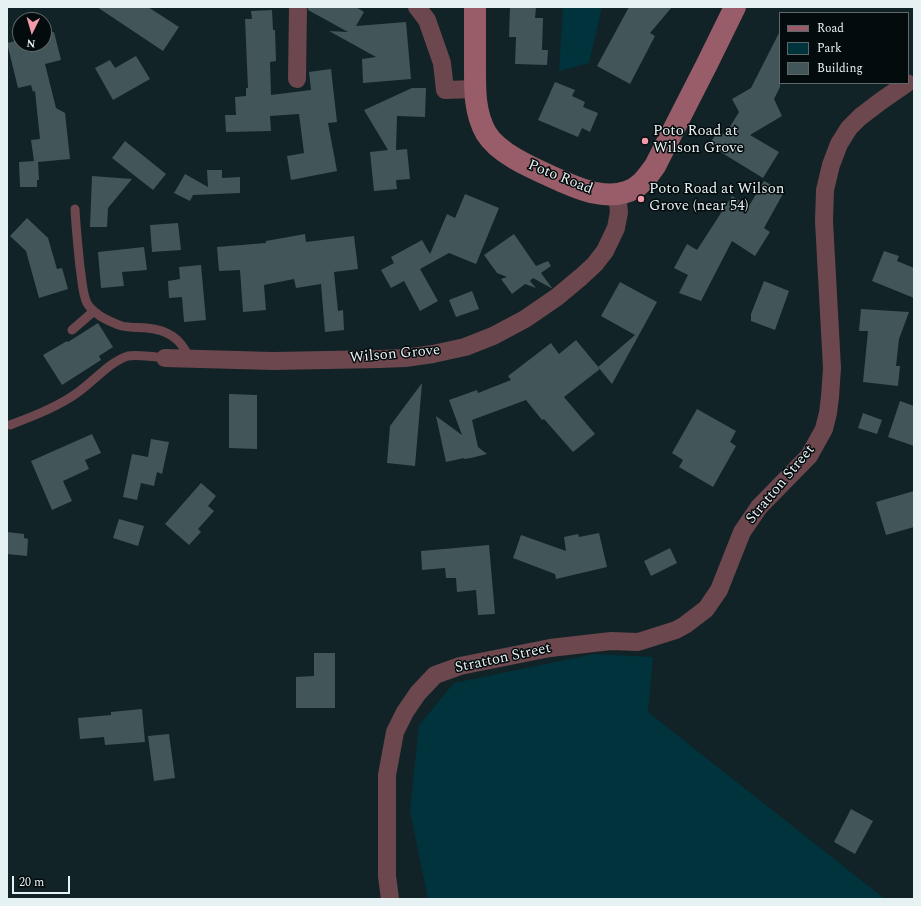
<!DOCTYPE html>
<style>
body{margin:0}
#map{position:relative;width:921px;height:906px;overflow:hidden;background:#112326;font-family:Spectral,serif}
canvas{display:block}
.frame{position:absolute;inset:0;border:8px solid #e6f1f4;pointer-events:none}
.legend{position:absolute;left:779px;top:12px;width:130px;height:72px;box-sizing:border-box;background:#040b0c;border:1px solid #5e6769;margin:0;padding:5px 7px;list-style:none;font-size:12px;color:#e6f1f4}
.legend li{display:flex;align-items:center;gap:8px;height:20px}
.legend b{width:20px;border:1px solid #5e6769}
.north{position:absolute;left:12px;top:12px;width:40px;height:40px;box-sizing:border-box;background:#040b0c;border:1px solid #5e6769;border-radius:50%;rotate:185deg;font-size:11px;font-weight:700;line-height:16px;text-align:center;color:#e6f1f4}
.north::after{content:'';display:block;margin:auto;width:14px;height:18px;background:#f39aaa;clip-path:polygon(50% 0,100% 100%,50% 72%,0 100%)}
.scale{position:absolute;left:12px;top:876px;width:58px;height:18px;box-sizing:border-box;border:2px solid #e6f1f4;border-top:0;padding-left:5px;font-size:12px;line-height:14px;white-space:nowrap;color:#e6f1f4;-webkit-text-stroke:3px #040b0c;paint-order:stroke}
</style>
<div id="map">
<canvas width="921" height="906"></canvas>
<div class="frame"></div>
<ul class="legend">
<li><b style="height:5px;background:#985d68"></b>Road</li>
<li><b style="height:11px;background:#01333c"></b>Park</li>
<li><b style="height:11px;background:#425559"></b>Building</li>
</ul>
<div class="north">N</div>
<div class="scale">20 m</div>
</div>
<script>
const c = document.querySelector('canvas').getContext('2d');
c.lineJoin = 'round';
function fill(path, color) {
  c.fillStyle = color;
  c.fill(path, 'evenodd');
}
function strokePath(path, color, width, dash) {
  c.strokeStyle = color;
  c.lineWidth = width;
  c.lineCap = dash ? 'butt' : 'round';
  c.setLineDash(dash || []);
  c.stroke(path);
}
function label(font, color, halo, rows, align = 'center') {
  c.font = font + ' Spectral,serif';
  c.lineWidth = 3;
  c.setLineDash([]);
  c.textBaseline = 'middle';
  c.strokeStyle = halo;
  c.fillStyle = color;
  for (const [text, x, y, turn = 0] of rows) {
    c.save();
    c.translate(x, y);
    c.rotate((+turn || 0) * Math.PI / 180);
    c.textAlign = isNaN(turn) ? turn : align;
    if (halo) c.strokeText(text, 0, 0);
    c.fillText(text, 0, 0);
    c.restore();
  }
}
fill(new Path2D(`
 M563 7H602L589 63 559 71Z
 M594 654 653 657 648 712 885 899H428L410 811 419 725 454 683Z`), '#01333c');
fill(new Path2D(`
 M97 7H148L179 27 163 51Z
 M308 7H356L364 12 356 26 406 22 411 79 363 83 362 59 376 57 329 31 348 32 308 10Z
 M510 7H536L535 18H543L542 50H548L547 65 515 64 516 37H509Z
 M629 7H672L650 33 655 36 630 84 597 66Z
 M272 10 273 30H275L276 61 270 62 271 95 311 90 309 72 331 69 337 122 328 123 337 171 291 180 287 156 304 153 299 114 270 116 271 131 226 132 225 115H236L235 97 246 96V88H248L245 19H252L251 11Z
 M780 31V87L774 99 782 116 750 135 779 152 763 178 709 145 718 131 725 135 739 112 732 99 751 88Z
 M54 32 61 60 45 64 56 108 65 113 70 159 38 162 39 180H37V187H20L19 162 34 161 31 140 40 139 35 91 33 92 31 85 18 88 7 43 20 40V44H44V34Z
 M136 56 150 79 113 100 95 68 110 60 115 68Z
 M555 82 575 90 572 96 585 102 583 107 598 113 590 132 582 128 578 137 538 120Z
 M412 88H426L425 117 397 116 396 150 407 149 410 179 396 180 397 189 374 191 370 152 388 150 364 110Z
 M125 141 166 174 153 190 112 158Z
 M207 170H222V178L240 177V193L193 195 190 201 174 193 185 174 208 187Z
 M92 176 132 179 108 208 107 227H90Z
 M764 181 784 192 764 228 770 232 755 256 732 241 701 301 679 293 688 275 674 268 687 244 697 250 732 196 749 206Z
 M465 194 499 208 476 264 449 253 420 269 438 301 420 311 404 281 391 288 381 270 394 263 391 257 422 240 430 254 447 214 455 218Z
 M27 218 48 238 57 269 62 268 68 289 39 298 26 251 10 236Z
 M178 223 181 250 152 252 150 225Z
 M305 234 306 242 354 236 358 269 334 272 338 311 343 310 344 330 325 332 321 284 296 288 294 279 264 285 266 310 243 312 240 270 219 271 217 247 266 243V241Z
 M514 234 536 266 548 261 551 266 541 273 552 288H551L533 278 530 281 536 288 525 284 512 294 501 279 507 277 497 273 484 255Z
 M144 247 147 270 122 272 124 286 101 288 98 252Z
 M884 251 899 256 897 261 914 268V298L872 281Z
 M201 265 206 320 184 322 182 297 169 298 168 281 180 279 179 267Z
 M764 281 789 291 775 330 751 321V314Z
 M620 282 657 302 612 384 598 367 635 335 601 316Z
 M472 291 479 309 456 317 449 300Z
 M861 309 909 312 899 339 896 366H900L898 386 863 382 868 331H859Z
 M98 323 113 347 99 356 101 360 62 385 43 355 67 341 68 342Z
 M576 340 600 369 564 397 595 434 573 452 544 419 542 420 526 400 472 420 478 447 487 454 471 458 464 459V458L446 462 436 416 462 435 449 400 477 390 478 393 511 380 508 376 551 343 559 354Z
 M422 383 415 466 387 463 390 426Z
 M229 394 257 395V449L229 448Z
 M900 401 914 406V446L888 437Z
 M697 409 736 431 730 442 736 446 713 487 679 467 683 460 672 453Z
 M863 413 882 420 877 434 858 428Z
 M92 434 101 453 85 460 89 469 63 481 72 501 52 510 31 461Z
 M151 439 169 442 162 474 157 472 154 486 141 483 137 500 123 497 132 454 148 457Z
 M201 483 216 496 208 506 214 511 198 529 201 532 189 545 165 524Z
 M914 491V527L886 535 876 502Z
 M119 519 144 526 138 546 113 538Z
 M7 532 24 534V538L28 539 27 556 7 554Z
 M599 533 607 567 556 579 555 574 513 558 521 535 566 551 564 537 578 534 579 537Z
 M489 545 495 614 478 615 476 590 457 592 456 578H446L445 568 422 570 421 551Z
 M670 548 677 563 651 576 644 561Z
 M314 653H335V708H296V677L314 676Z
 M142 709 145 742 105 745 104 737 80 739 78 718 111 715V712Z
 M169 734 175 778 154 781 148 736Z
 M851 809 873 821 855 854 834 842Z`), '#425559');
strokePath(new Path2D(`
 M75 209C76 228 78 248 80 267 82 278 82 293 87 303 90 309 95 312 100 316 107 320 115 324 122 326 130 328 139 327 147 328 167 330 181 338 189 358
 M72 330 94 311
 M10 425C31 417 52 409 71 397 90 386 108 362 128 356 137 354 156 357 165 358`), '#6c474e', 9);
strokePath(new Path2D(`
 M417 7 427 20 442 63 445 90 475 89
 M297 79 298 7
 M165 358 273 361 380 359 405 358 433 354 465 347 493 336 525 319 557 297 581 277 595 264 605 251 616 228 619 212 617 194
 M390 899 387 876V775L395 732 405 712 418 693 435 675 460 666 550 648 611 641 638 642 676 630 685 625 706 609 719 590 742 532 759 507 809 456 824 429 828 413 830 397 832 368 824 221 825 190 831 165 839 144 849 128 860 117 881 101 907 83`), '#6c474e', 18);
strokePath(new Path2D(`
 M475 7C475 26 475 45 475 65 475 88 474 112 486 133 499 155 537 170 559 180 571 185 583 191 596 193 606 195 617 195 626 192 640 188 647 177 655 166L707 64 735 7`), '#985d68', 22);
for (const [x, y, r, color] of [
 [645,141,4,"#f39aaa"],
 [641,199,4,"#f39aaa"]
]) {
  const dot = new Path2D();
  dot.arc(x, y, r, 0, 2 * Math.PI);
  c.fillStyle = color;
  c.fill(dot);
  strokePath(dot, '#040b0c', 1.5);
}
label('15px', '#e6f1f4', '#040b0c', [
 ["Poto Road at",653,132],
 ["Wilson Grove",653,149],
 ["Poto Road at Wilson",649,190],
 ["Grove (near 54)",649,207]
], 'left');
label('15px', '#e6f1f4', '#040b0c', [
 ["Poto Road",560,178,22],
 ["Wilson Grove",395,355,-5],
 ["Stratton Street",781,485,-50],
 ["Stratton Street",503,659,-12]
]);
</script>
